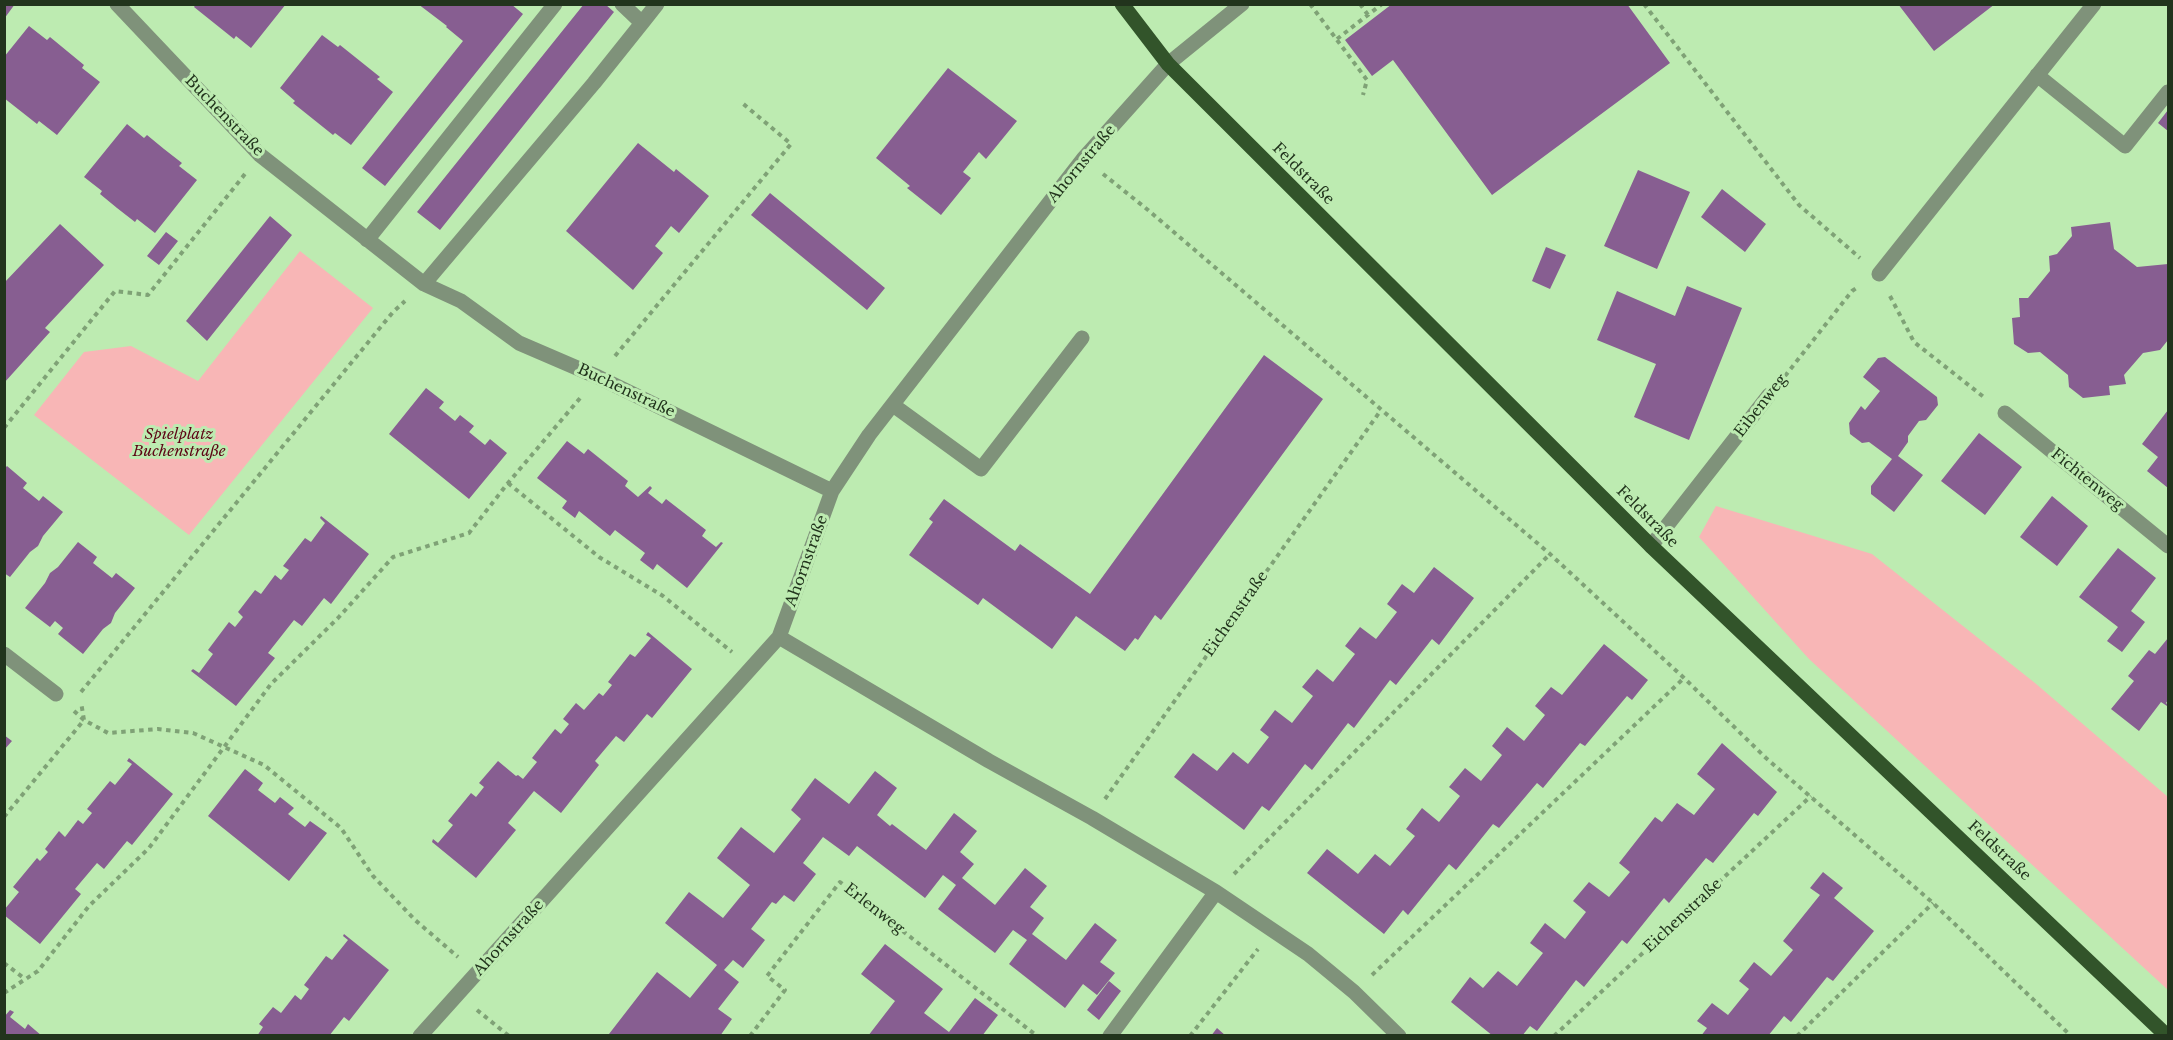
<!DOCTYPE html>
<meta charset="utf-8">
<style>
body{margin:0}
#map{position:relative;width:2173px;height:1040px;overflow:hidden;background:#bdebb1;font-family:"Libre Baskerville",serif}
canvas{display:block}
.frame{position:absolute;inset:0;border:6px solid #22341d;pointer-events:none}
</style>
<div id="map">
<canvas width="2173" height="1040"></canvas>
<div class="frame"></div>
</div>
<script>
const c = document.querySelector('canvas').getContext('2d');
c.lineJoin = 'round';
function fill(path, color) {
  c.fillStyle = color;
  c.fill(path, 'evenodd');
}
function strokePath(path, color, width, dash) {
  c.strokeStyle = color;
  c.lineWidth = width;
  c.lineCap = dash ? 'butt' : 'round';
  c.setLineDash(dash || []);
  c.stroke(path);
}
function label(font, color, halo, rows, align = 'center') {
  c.font = font + ' "Libre Baskerville",serif';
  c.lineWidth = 6;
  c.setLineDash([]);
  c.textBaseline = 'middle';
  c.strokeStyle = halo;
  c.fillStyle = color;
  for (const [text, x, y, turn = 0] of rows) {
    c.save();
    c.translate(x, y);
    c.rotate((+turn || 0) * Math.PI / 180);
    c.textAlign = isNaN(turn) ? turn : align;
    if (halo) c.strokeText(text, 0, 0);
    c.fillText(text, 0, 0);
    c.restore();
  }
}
fill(new Path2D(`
 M300 251 373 308 189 535 34 415 84 352 131 346 198 381Z
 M1716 506 1872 554 2035 683 2168 797V990L1809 659 1699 537Z`), '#f8b6b6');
fill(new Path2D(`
 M4 4H15L4 19Z
 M196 4H286L251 48 236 36 234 39 194 7Z
 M418 4H511L523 14 385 186 362 168 463 41 446 27 447 26Z
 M584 4H605L614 12 440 230 417 212Z
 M1392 4H1627L1670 63 1492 195 1393 60 1372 76 1345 40Z
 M1898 4H1995L1934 51Z
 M29 26 47 40 50 37 84 65 82 68 100 82 57 135 39 121 37 124 4 98V57Z
 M322 35 338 47 340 45 380 77 377 79 393 92 351 145 335 133 333 135 293 103 295 101 280 88Z
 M948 68 1017 121 986 159 979 152 963 172 971 178 941 215 907 188 910 186 876 158Z
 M2168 110V131L2158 123Z
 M127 124 144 138 147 135 164 149 182 163 179 166 197 180 155 233 137 219 135 222 117 208 100 194 102 191 84 177Z
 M638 143 674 172 676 169 709 196 679 233 671 226 655 246 663 253 633 290 566 231Z
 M1638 170 1690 192 1657 269 1604 246Z
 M1722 189 1766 224 1745 252 1701 217Z
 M770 193 885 288 867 310 751 215Z
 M270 216 292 235 207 341 186 321Z
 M2110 222 2114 249 2137 267 2168 264V340L2160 350 2143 353 2124 375 2126 384 2109 386 2110 395 2083 398 2069 387 2068 375 2040 352 2028 353 2014 344 2012 318 2020 317 2019 298H2028L2050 271 2049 256 2057 254 2072 236 2071 227Z
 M60 224 104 265 45 328 50 332 4 383V283Z
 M166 232 178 241 159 265 147 256Z
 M1546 247 1566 255 1550 289 1532 281Z
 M1687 286 1742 308 1689 440 1634 417 1656 364 1597 340 1617 291 1675 316Z
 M1264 355 1323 399 1161 620 1155 615 1138 640 1135 638 1125 651 1076 616 1052 649 983 598 978 605 909 555 933 522 929 519 944 499 1015 551 1020 544 1090 594Z
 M1885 357 1937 397 1938 405 1926 420 1919 421 1908 436V442L1898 456 1923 475 1894 512 1871 494V486L1892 459 1869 442 1862 443 1850 434 1849 423 1861 406 1865 410 1880 391 1863 377 1878 358Z
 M426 388 444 402 439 408 455 421 460 415 474 426 469 432 485 445 490 439 507 453 469 499 389 434Z
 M2168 410V488L2147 471 2158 457 2142 444Z
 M1979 433 2022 467 1985 515 1941 481Z
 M567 441 584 454 588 449 628 481 625 486 638 497 650 486 652 488 648 493 662 504 666 499 706 530 702 536 716 547 721 542 723 543 687 588 657 564 653 570 640 560 645 553 615 530 610 536 579 511 575 518 562 508 567 501 537 478Z
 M7 466 27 483 23 488 39 501 43 496 63 512 43 536 38 546 30 552 10 577 4 573V469Z
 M2052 496 2088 526 2057 566 2020 537Z
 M321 516 369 554 331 604 324 598 302 626 294 620 268 653 275 658 236 706 191 671 193 669 199 673 213 654 208 650 229 622 235 627 243 617 238 612 255 590 261 594 275 575 281 580 289 570 283 566 305 538 311 542 325 523 320 518Z
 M78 542 97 557 93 563 112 578 116 573 135 588 115 613 111 623 103 629 83 654 58 634 63 628 55 621 50 627 25 608 45 583 50 573 58 567Z
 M2118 548 2156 578 2131 611 2145 622 2122 652 2107 641 2118 627 2079 597Z
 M1434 567 1474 598 1439 645 1432 639 1396 685 1390 680 1354 728 1348 723 1312 770 1305 764 1269 811 1262 806 1244 830 1174 777 1193 753 1217 771 1233 752 1248 764 1269 737 1260 730 1275 710 1292 723 1313 696 1302 687 1317 669 1333 682 1355 654 1345 646 1360 627 1376 639 1397 612 1387 604 1402 584 1414 593Z
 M648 632 692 669 652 718 647 714 624 742 616 736 595 761 599 765 561 813 534 791 508 823 516 830 476 878 432 842 433 839 438 843 453 825 448 821 471 793 476 797 484 787 479 783 498 761 516 776 518 775 523 779 537 762 532 758 555 729 561 734 569 724 563 719 576 703 584 710 599 693 603 696 612 685 608 682 630 654 635 657 651 638 646 635Z
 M2168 638V700L2166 703 2168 705 2167 706 2161 702 2139 731 2111 709 2134 681 2128 676 2149 650 2155 654Z
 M1604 644 1648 680 1632 700 1627 696 1585 746 1580 743 1543 788 1537 783 1499 828 1493 824 1456 870 1449 864 1408 915 1403 910 1384 934 1307 873 1327 849 1358 874 1375 854 1390 866 1415 836 1406 829 1422 808 1439 822 1460 796 1449 787 1465 768 1481 781 1502 755 1492 746 1507 727 1524 741 1545 715 1535 706 1551 687 1562 695Z
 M4 735 12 741 4 750Z
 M1722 743 1777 792 1758 816 1754 813 1713 863 1706 858 1669 903 1664 898 1627 944 1622 940 1584 987 1576 980 1537 1031 1530 1026 1522 1036H1493L1451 1002 1470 977 1483 988 1498 971 1517 986 1543 953 1530 943 1545 923 1565 939 1586 912 1573 901 1589 882 1609 897 1630 872 1619 863 1655 817 1662 822 1677 803 1694 815 1715 789 1697 774Z
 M129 758 173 794 132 845 127 841 104 869 97 863 75 889 81 894 40 944 4 915V910L19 892 13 887 37 858 40 861 48 852 45 849 59 831 65 837 78 820 83 824 92 813 87 809 110 781 115 785 132 764 127 761Z
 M245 769 263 783 258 790 275 803 280 797 294 808 288 814 305 827 310 821 327 833 289 881 208 816Z
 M875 771 897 788 877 815 890 826 892 824 926 850 954 813 977 831 960 852 974 864 962 878 995 905 1025 868 1047 886 1030 907 1044 918 1032 934 1066 960 1095 923 1117 940 1100 962 1115 973 1097 995 1083 984 1065 1008 1009 964 1027 940 1013 930 995 953 938 909 956 885 943 875 925 898 857 846 849 856 823 837 803 863 816 874 794 902 784 895 776 904 772 902 751 929 765 940 743 968 733 960 724 970 739 982 718 1009 732 1019 720 1036 609 1034 657 972 690 998 717 965 665 923 689 892 723 918 750 885 717 858 741 827 774 853 801 819 791 810 815 778 849 804Z
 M1823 872 1843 888 1834 898 1874 931 1833 981 1827 977 1791 1022 1784 1016 1768 1036H1701L1707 1028 1697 1021 1712 1003 1728 1015 1749 989 1739 981 1754 962 1771 976 1793 950 1783 941 1820 895 1810 888Z
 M344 934 389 970 349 1021 344 1017 329 1036H257L263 1027 259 1024 273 1007 281 1013 295 995 301 1000 309 989 304 985 326 956 332 960 348 940 343 936Z
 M885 944 943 989 924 1013 949 1032 975 998 998 1015 982 1036H868L895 1001 861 974Z
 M1109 981 1121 991 1099 1020 1087 1010Z
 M10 1010 14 1012 10 1017 25 1029 28 1024 42 1036H4V1017Z
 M1217 1028 1226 1036H1211Z`), '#875e91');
strokePath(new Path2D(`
 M1310 4 1367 80 1363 95
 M1360 4 1368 15
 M1644 4 1799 205 1860 258
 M1337 39 1382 4
 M1103 174 1148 210 1550 554 1684 678 1766 758 1933 903 2071 1036
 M1890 296 1914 342 1985 398
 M615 356 791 144 741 102
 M1785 376 1852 291 1858 287
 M4 428 115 291 148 295 245 174
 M508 483 599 557 663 596 732 652
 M81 692 393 312 405 301
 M74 711 84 720 108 733 158 729 193 733 264 765 341 828 373 876 415 920 458 957
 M1105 799 1381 410
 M4 817 84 720 81 702
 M1234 874 1550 554
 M4 963 25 979
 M1372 975 1684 678
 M4 993 38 971 89 906 149 848 271 684 338 618 393 557 469 533 508 483 581 397
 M477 1010 509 1036
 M750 1036 785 990 767 976 840 882 1037 1036
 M1190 1036 1258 949
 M1554 1036 1811 796
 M1797 1036 1933 903`), '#7fa276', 4, [4.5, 4.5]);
strokePath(new Path2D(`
 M117 4 260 155 424 284 461 301 519 343 598 377 832 491
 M642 23 657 4
 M2037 75 2125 146 2168 92
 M367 240 555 4
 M1879 274 2094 4
 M424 284 594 83 642 23 622 4
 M893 405 981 469 1082 338
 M2005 413 2168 546
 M1651 546 1769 395
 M779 637 989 761 1092 818 1216 892 1308 954 1354 992 1399 1036
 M4 654 56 694
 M420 1036 779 637 832 491 869 435 1083 159 1168 64 1242 4
 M1110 1036 1216 892`), '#7f927a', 15);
strokePath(new Path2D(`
 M1122 4 1168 64 1651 546 2167 1036`), '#32542a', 15);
label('15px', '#22341d', '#bdebb1', [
 ["Buchenstraße",224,116,46],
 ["Ahornstraße",1082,164,-50],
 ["Feldstraße",1303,174,45],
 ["Buchenstraße",626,391,25],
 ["Eibenweg",1761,406,-52],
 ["Fichtenweg",2087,480,39],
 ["Feldstraße",1647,517,45],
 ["Ahornstraße",807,561,-70],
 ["Eichenstraße",1236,614,-55],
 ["Feldstraße",1999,851,43],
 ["Erlenweg",874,909,38],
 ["Eichenstraße",1683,916,-43],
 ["Ahornstraße",509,938,-48]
]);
label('italic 15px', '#5d0515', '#bdebb1', [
 ["Spielplatz",179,435],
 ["Buchenstraße",179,452]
]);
</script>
